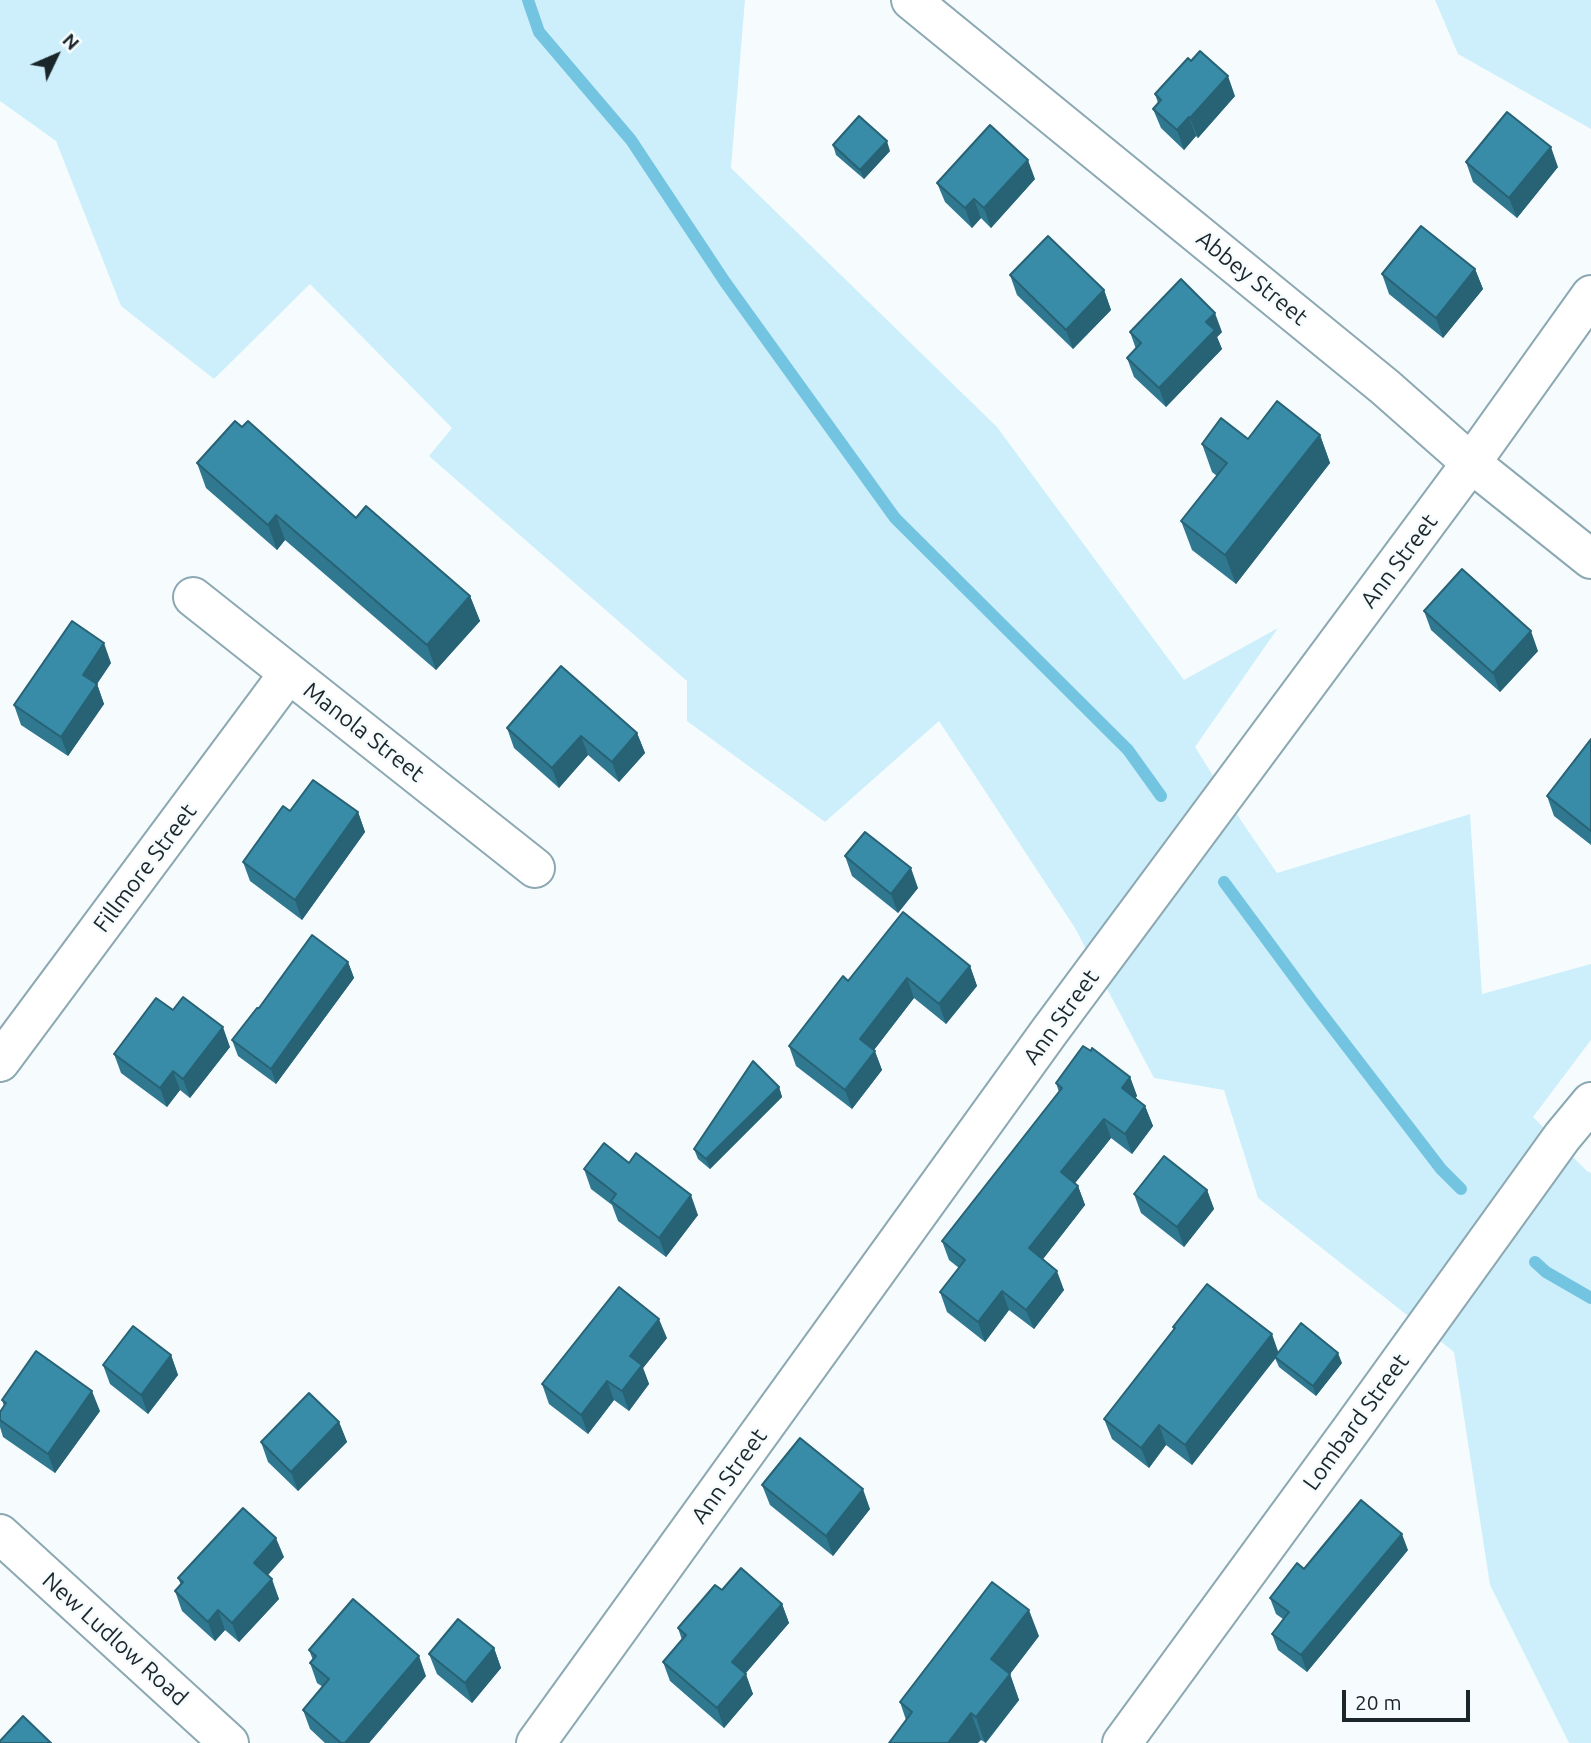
<!DOCTYPE html>
<style>
body{margin:0}
#map{position:relative;width:1591px;height:1743px;overflow:hidden;background:#f6fcfe;font-family:Ubuntu,sans-serif}
canvas{display:block}
.north{position:absolute;left:21px;top:21px;width:70px;height:70px;-webkit-text-stroke:5px #f6fcfe;paint-order:stroke;rotate:46deg;font-size:19px;font-weight:700;line-height:28px;text-align:center;color:#1b262a}
.north::after{content:'';display:block;margin:auto;width:24px;height:32px;background:#1b262a;clip-path:polygon(50% 0,100% 100%,50% 72%,0 100%)}
.scale{position:absolute;left:1342px;top:1690px;width:128px;height:32px;box-sizing:border-box;border:4px solid #1b262a;border-top:0;padding-left:9px;font-size:21px;line-height:24px;white-space:nowrap;color:#1b262a;-webkit-text-stroke:5px #f6fcfe;paint-order:stroke}
</style>
<div id="map">
<canvas width="1591" height="1743"></canvas>
<div class="north">N</div>
<div class="scale">20 m</div>
</div>
<script>
const c = document.querySelector('canvas').getContext('2d');
c.lineJoin = 'round';
function fill(path, color) {
  c.fillStyle = color;
  c.fill(path, 'evenodd');
}
function strokePath(path, color, width, dash) {
  c.strokeStyle = color;
  c.lineWidth = width;
  c.lineCap = dash ? 'butt' : 'round';
  c.setLineDash(dash || []);
  c.stroke(path);
}
function label(font, color, halo, rows, align = 'center') {
  c.font = font + ' Ubuntu,sans-serif';
  c.lineWidth = 5;
  c.setLineDash([]);
  c.textBaseline = 'middle';
  c.strokeStyle = halo;
  c.fillStyle = color;
  for (const [text, x, y, turn = 0] of rows) {
    c.save();
    c.translate(x, y);
    c.rotate((+turn || 0) * Math.PI / 180);
    c.textAlign = isNaN(turn) ? turn : align;
    if (halo) c.strokeText(text, 0, 0);
    c.fillText(text, 0, 0);
    c.restore();
  }
}
fill(new Path2D(`
 M0 0H745L731 168 997 427 1184 680 1278 628 1195 747 1242 822 1277 873 1470 814 1482 994 1591 964V1040L1533 1117 1587 1171 1591 1173V1743H1569L1490 1585 1454 1352 1258 1198 1224 1090 1154 1078 1075 928 939 721 825 822 687 721V681L429 456 452 428 310 284 214 379 121 306 56 141 0 101Z
 M1435 0H1591V129L1458 54Z`), '#cdeffb');
strokePath(new Path2D(`
 M528 0 539 32 631 140 725 282 895 518 1128 750 1161 796
 M1224 882 1312 1001 1441 1169 1461 1189
 M1535 1262 1546 1272 1591 1298`), '#72c4e0', 12);
const street = new Path2D(`
 M911 0 1385 387 1471 463 1591 559
 M193 597 535 868
 M0 1062 289 673
 M536 1743 1049 1032 1471 463 1591 295
 M1122 1743 1351 1430 1562 1137 1591 1102`);
const secondary = new Path2D(`
 M0 1534 229 1743`);
strokePath(street, '#8ca8b3', 42);
strokePath(secondary, '#8ca8b3', 42);
strokePath(street, '#fff', 38);
strokePath(secondary, '#fff', 38);
fill(new Path2D(`
 M1155 94 1235 96 1198 138 1196 136 1184 150 1161 128 1153 109 1158 103Z
 M833 145 890 151 864 179 836 155Z
 M1466 162 1558 167 1517 218 1473 182Z
 M1035 179 991 228 981 218 972 228 945 202 937 183Z
 M1475 269 1483 289 1443 338 1389 294 1382 274Z
 M1010 275 1104 290 1111 310 1073 349 1017 295Z
 M1130 332H1222L1217 337 1222 349 1166 407 1134 377 1127 358 1136 349Z
 M1320 435 1330 463 1236 584 1192 550 1181 521 1217 476 1212 472 1202 444 1248 439Z
 M197 463 470 596 480 621 436 670 285 540 277 550 206 488Z
 M1424 611 1538 651 1500 692 1431 630Z
 M111 663 97 684 104 704 68 756 21 725 14 705Z
 M507 728 637 733 645 753 619 782 588 755 559 788 514 748Z
 M1591 739V845L1554 816 1547 796Z
 M290 811 358 812 365 832 302 920 250 881 243 862Z
 M845 856 918 888 898 913 852 876Z
 M348 962 354 978 276 1084 238 1056 232 1040Z
 M970 966 977 986 946 1024 914 998 874 1050 882 1070 852 1109 796 1066 789 1046 848 981Z
 M173 1010 230 1047 190 1098 180 1090 167 1107 121 1073 114 1054Z
 M1130 1077 1137 1096 1135 1098 1145 1106 1153 1126 1132 1154 1111 1138 1075 1183 1078 1186 1085 1205 1043 1259 1064 1290 1034 1329 1009 1310 985 1342 947 1312 940 1292 959 1268 949 1260 942 1241 1059 1092 1056 1083Z
 M779 1087 782 1097 710 1169 698 1159 694 1149Z
 M629 1163 698 1215 666 1257 618 1221 612 1205 591 1189 584 1169Z
 M1207 1190 1214 1209 1184 1247 1141 1213 1134 1194Z
 M1173 1327 1278 1353 1342 1363 1316 1396 1279 1367 1275 1358 1192 1465 1166 1445 1149 1468 1112 1439 1104 1419 1174 1330Z
 M667 1338 643 1368 649 1384 629 1411 614 1400 588 1434 549 1404 542 1384Z
 M171 1355 178 1375 148 1414 110 1384 103 1365Z
 M2 1400 100 1411 55 1473 3 1437 0 1427V1412L4 1406Z
 M339 1422 347 1442 298 1491 268 1462 261 1442Z
 M762 1485 870 1509 833 1556 770 1505Z
 M1408 1550 1307 1672 1278 1650 1272 1634 1283 1619 1276 1614 1270 1598 1304 1569Z
 M284 1557 267 1575 279 1599 239 1642 225 1630 215 1641 182 1611 175 1591 181 1585 178 1578Z
 M722 1590 782 1604 789 1623 745 1674 753 1694 724 1728 670 1681 663 1662 682 1640 678 1628Z
 M1039 1636 1010 1674 1019 1700 986 1743 981 1740 906 1720 900 1702Z
 M494 1648 501 1668 472 1703 437 1674 429 1654Z
 M309 1650 426 1676 369 1743H325L310 1729 303 1710 323 1687 317 1683 310 1663 313 1660Z`), '#307890');
fill(new Path2D(`
 M1228 76 1235 96 1198 138 1190 118Z
 M1189 117 1196 136 1184 150 1177 130Z
 M887 141 890 151 864 179 860 170Z
 M1551 147 1558 167 1517 218 1509 198Z
 M1028 160 1035 179 991 228 984 208Z
 M974 199 981 218 972 228 965 208Z
 M1475 269 1483 289 1443 338 1436 318Z
 M1104 290 1111 310 1073 349 1066 330Z
 M1215 313 1222 332 1217 337 1222 349 1166 407 1159 388 1206 322Z
 M1320 435 1330 463 1236 584 1225 555Z
 M276 515 285 540 277 550 268 525Z
 M470 596 480 621 436 670 427 645Z
 M1531 631 1538 651 1500 692 1493 673Z
 M104 643 111 663 90 694 83 675Z
 M97 684 104 704 68 756 61 737Z
 M637 733 645 753 619 782 612 762Z
 M581 736 588 755 559 788 552 768Z
 M358 812 365 832 302 920 295 900Z
 M911 868 918 888 898 913 891 894Z
 M348 962 354 978 276 1084 271 1069Z
 M970 966 977 986 946 1024 939 1004Z
 M907 978 914 998 867 1059 860 1039Z
 M223 1027 230 1047 190 1098 183 1079Z
 M875 1051 882 1070 852 1109 845 1090Z
 M173 1071 180 1090 167 1107 160 1088Z
 M1130 1077 1137 1096 1129 1107 1122 1088Z
 M779 1087 782 1097 710 1169 706 1159Z
 M1145 1106 1153 1126 1132 1154 1125 1134Z
 M1104 1119 1111 1138 1068 1192 1061 1172Z
 M1078 1186 1085 1205 1036 1268 1029 1248Z
 M1207 1190 1214 1209 1184 1247 1177 1227Z
 M691 1195 698 1215 666 1257 659 1238Z
 M1057 1271 1064 1290 1034 1329 1026 1310Z
 M1002 1291 1009 1310 985 1342 978 1322Z
 M659 1319 667 1338 643 1368 649 1384 629 1411 622 1391 630 1356Z
 M1272 1334 1279 1354 1192 1465 1185 1445Z
 M1338 1353 1342 1363 1316 1396 1313 1386Z
 M171 1355 178 1375 148 1414 141 1395Z
 M607 1381 614 1400 588 1434 581 1415Z
 M92 1391 100 1411 55 1473 48 1454Z
 M339 1422 347 1442 298 1491 291 1472Z
 M1159 1425 1166 1445 1149 1468 1141 1448Z
 M863 1489 870 1509 833 1556 826 1536Z
 M1402 1534 1408 1550 1307 1672 1301 1655Z
 M276 1538 284 1557 261 1583 254 1563Z
 M272 1579 279 1599 239 1642 232 1623Z
 M782 1604 789 1623 739 1681 732 1662Z
 M218 1610 225 1630 215 1641 208 1622Z
 M1029 1610 1039 1636 1010 1674 1019 1700 985 1743 976 1717 991 1659Z
 M494 1648 501 1668 472 1703 465 1683Z
 M419 1656 426 1676 369 1743H345Z
 M746 1674 753 1694 724 1728 717 1708Z
 M971 1713 981 1740 978 1743H948Z`), '#276275');
const building = new Path2D(`
 M1200 51 1228 76 1190 118 1189 117 1177 130 1153 109 1161 100 1155 94 1188 58 1191 61Z
 M1507 112 1551 147 1509 198 1466 162Z
 M859 116 887 141 860 170 833 145Z
 M990 125 1028 160 984 208 974 199 965 208 937 183Z
 M1421 226 1475 269 1436 318 1382 274Z
 M1048 236 1104 290 1066 330 1010 275Z
 M1181 279 1215 313 1206 322 1215 330 1159 388 1127 358 1141 343 1130 332Z
 M1277 401 1320 435 1225 555 1181 521 1227 463 1202 444 1221 418 1248 439Z
 M235 421 242 427 248 421 356 518 366 506 470 596 427 645 276 515 268 525 197 463Z
 M1462 569 1531 631 1493 673 1424 611Z
 M72 621 104 643 83 675 97 684 61 737 14 705Z
 M561 666 637 733 612 762 581 736 552 768 507 728Z
 M1591 739V831L1547 796Z
 M313 780 358 812 295 900 243 862 283 806 290 811Z
 M865 832 911 868 891 894 845 856Z
 M903 912 970 966 939 1004 907 978 860 1039 875 1051 845 1090 789 1046 843 976 848 981Z
 M312 935 348 962 271 1069 232 1040 257 1008H259Z
 M183 997 223 1027 183 1079 173 1071 160 1088 114 1054 156 998 173 1010Z
 M1083 1046 1091 1051 1092 1048 1130 1077 1122 1088 1145 1106 1125 1134 1104 1119 1061 1172 1078 1186 1029 1248 1057 1271 1026 1310 1002 1291 978 1322 940 1292 965 1260 942 1241 1062 1088 1056 1083Z
 M753 1061 779 1087 706 1159 694 1149Z
 M604 1143 629 1163 636 1153 691 1195 659 1238 611 1201 616 1194 584 1169Z
 M1164 1156 1207 1190 1177 1227 1134 1194Z
 M1207 1284 1272 1334 1185 1445 1159 1425 1141 1448 1104 1419 1175 1328 1173 1327Z
 M619 1287 659 1319 630 1356 642 1365 622 1391 607 1381 581 1415 542 1384Z
 M1301 1323 1338 1353 1313 1386 1275 1357Z
 M133 1326 171 1355 141 1395 103 1365Z
 M36 1351 92 1391 48 1454 0 1420V1412L6 1403 2 1400Z
 M309 1393 339 1422 291 1472 261 1442Z
 M800 1438 863 1489 826 1536 762 1485Z
 M1361 1500 1402 1534 1301 1655 1272 1634 1289 1612 1270 1598 1297 1563 1304 1569Z
 M243 1508 276 1538 254 1563 272 1579 232 1623 218 1610 208 1622 175 1591 183 1582 178 1578Z
 M741 1568 782 1604 732 1662 746 1674 717 1708 663 1662 686 1635 678 1628 715 1585 722 1590Z
 M992 1582 1029 1610 991 1659 1010 1674 976 1717 971 1713 948 1743H889L912 1712 900 1702Z
 M353 1599 419 1656 345 1743H341L303 1710 329 1679 310 1663 316 1656 309 1650Z
 M458 1619 494 1648 465 1683 429 1654Z
 M23 1716 51 1743H0V1741Z`);
fill(building, '#388ca7');
strokePath(building, '#276275', 2);
label('23px', '#1b262a', '#f6fcfe', [
 ["Abbey Street",1252,278,39],
 ["Ann Street",1399,561,-53],
 ["Manola Street",364,732,38],
 ["Fillmore Street",145,868,-53],
 ["Ann Street",1061,1017,-54],
 ["Lombard Street",1356,1422,-54],
 ["Ann Street",729,1476,-54],
 ["New Ludlow Road",115,1639,42]
]);
</script>
